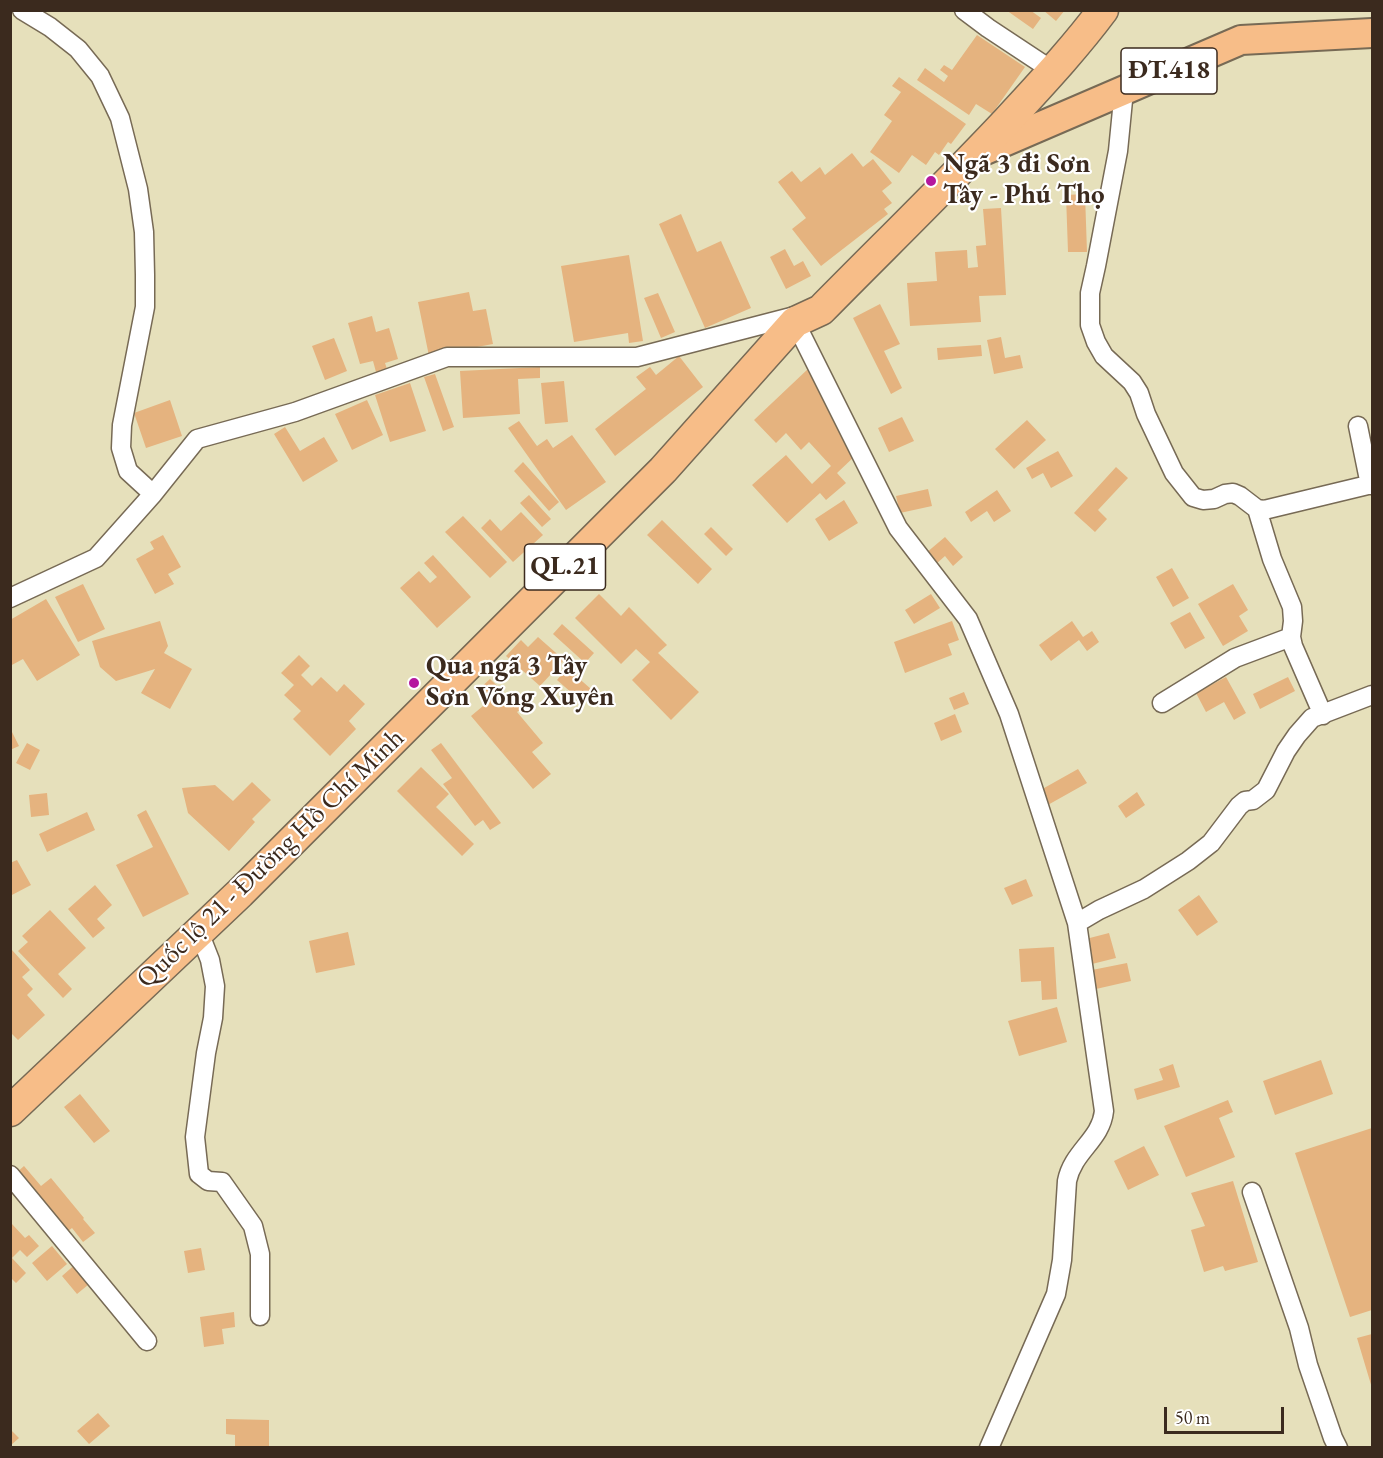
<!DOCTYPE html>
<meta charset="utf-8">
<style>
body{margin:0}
#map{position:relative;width:1383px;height:1458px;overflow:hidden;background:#e6e0bb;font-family:"EB Garamond",serif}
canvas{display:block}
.frame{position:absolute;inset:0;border:12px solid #3b2a1e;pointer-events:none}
.scale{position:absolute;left:1164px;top:1407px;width:120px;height:27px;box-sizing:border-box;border:3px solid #3b2a1e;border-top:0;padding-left:8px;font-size:18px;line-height:21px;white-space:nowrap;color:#3b2a1e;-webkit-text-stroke:4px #fff;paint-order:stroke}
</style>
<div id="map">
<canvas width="1383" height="1458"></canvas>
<div class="frame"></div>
<div class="scale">50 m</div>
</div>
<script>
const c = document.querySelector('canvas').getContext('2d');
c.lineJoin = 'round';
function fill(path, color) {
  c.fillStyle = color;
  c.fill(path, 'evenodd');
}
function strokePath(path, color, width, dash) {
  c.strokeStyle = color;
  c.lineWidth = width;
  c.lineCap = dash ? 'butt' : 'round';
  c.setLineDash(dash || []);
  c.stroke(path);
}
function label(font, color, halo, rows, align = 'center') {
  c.font = font + ' "EB Garamond",serif';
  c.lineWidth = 4.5;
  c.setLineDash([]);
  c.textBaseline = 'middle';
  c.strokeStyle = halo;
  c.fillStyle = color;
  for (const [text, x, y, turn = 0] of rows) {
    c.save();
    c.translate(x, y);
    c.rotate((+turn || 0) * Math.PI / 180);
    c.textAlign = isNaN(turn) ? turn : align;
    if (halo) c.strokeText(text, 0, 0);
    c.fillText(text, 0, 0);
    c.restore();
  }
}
fill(new Path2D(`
 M1006 10H1030L1041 18 1033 29Z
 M1043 10H1065L1056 21Z
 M977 35 1025 67 992 114 976 104 969 115 917 80 925 68 944 82 948 76 940 70 944 65 952 70Z
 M899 77 966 124 951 144 948 142 939 155 935 152 926 165 912 155 899 173 870 152 892 121 884 115 901 92 892 86Z
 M852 153 863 167 873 159 892 183 882 191 892 203 884 209 888 214 821 266 792 229 806 218 778 182 792 171 801 182 820 167 825 175Z
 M1085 194 1087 252H1068L1066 195Z
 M1001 208 1006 295 979 296 981 322 910 326 907 283 937 281 935 252 967 250 968 268 978 267 976 246 986 245 983 209Z
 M681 214 697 252 721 241 751 308 705 328 659 224Z
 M785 249 794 266 803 261 811 276 786 289 770 257Z
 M629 255 643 341 629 343 628 333 574 342 561 266Z
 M469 292 473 311 486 309 493 344 429 356 418 302Z
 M658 293 675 332 661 338 644 298Z
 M880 304 900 344 884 351 902 388 891 394 853 318Z
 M372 316 376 332 389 328 398 359 385 363 387 369 376 372 373 361 360 364 348 323Z
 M1001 337 1005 358 1020 355 1023 368 994 374 987 340Z
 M334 338 347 371 325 380 312 346Z
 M981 345 982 356 938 360 937 348Z
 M679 356 703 387 615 456 595 429 646 389 636 377 650 367 656 375Z
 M540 367V378L518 379 520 414 463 418 460 371Z
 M809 368 856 455 837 473 846 483 826 500 820 493 787 523 752 485 786 455 812 484 831 466 809 442 801 450 786 433 776 443 754 420Z
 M435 374 454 427 443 431 424 377Z
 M564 381 568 422 545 424 541 383Z
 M410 383 426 431 390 442 375 395Z
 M170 400 182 436 146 448 134 413Z
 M367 400 383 435 352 450 335 414Z
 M902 417 914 441 889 452 878 428Z
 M1027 420 1046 440 1014 469 995 449Z
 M519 421 537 446 547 439 553 448 572 435 606 482 566 510 508 428Z
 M285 427 300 451 324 437 338 461 303 482 274 434Z
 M1058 451 1073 476 1051 488 1043 473 1032 479 1026 468Z
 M523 462 559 502 549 511 514 471Z
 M1116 467 1128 478 1098 510 1107 519 1095 532 1074 513Z
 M928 489 932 506 900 513 896 496Z
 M997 490 1011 511 994 522 987 511 971 522 965 512Z
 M529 495 551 519 542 527 520 503Z
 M844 500 858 523 829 541 815 519Z
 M521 512 543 535 513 562 481 528 490 519 501 531Z
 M463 516 507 562 490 578 445 532Z
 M662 520 712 569 698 584 647 535Z
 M711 527 733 549 726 556 704 534Z
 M163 535 181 567 168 574 174 584 155 594 136 559 154 549 150 542Z
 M945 537 963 557 953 566 945 556 935 565 926 553Z
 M433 555 471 597 437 628 400 588 419 571 430 583 437 577 424 563Z
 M1172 568 1189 598 1173 607 1156 577Z
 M83 584 105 629 78 642 55 597Z
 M1233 584 1248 610 1239 616 1248 631 1223 646 1198 604Z
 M599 594 621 616 629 607 667 645 658 653 699 692 671 720 632 680 650 662 636 649 621 664 575 618Z
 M931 594 940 608 914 624 905 610Z
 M46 599 80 655 37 681 23 659 10 666V620Z
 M1190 612 1205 638 1185 649 1170 623Z
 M160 621 168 646 164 653 192 669 170 709 141 693 155 669 116 681 100 667 92 641Z
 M952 621 959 640 948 644 952 655 905 673 894 642Z
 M1072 621 1083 637 1092 631 1099 642 1087 651 1079 640 1051 661 1039 645Z
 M562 624 594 653 585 663 553 634Z
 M538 637 564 660 540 686 506 656 521 640 528 647Z
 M299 655 310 666 301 675 312 686 321 677 337 692 344 684 365 704 349 721 356 729 330 756 293 719 301 711 284 695 294 685 281 673Z
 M567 668 591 689 581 701 557 680Z
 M1226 677 1246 713 1234 720 1224 702 1206 712 1196 693Z
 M1288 677 1295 691 1260 709 1253 694Z
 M490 679 521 709 517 712 543 743 532 752 551 774 533 789 471 716 489 701 479 689Z
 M964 692 969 704 954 710 949 698Z
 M955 714 962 732 941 741 934 723Z
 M10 728 19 746 10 750Z
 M27 743 40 750 30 770 16 763Z
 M441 743 501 823 490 830 483 820 475 826 443 784 452 778 431 750Z
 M421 767 449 794 436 807 474 844 462 856 397 791Z
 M1078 769 1087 783 1046 806 1037 792Z
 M252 782 271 800 252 819 255 822 229 851 188 813 182 788 215 785 233 801Z
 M1137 792 1145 805 1126 818 1118 806Z
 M47 793 49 815 31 817 29 795Z
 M146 810 189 894 143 917 116 865 153 847 137 815Z
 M87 812 95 830 47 852 39 834Z
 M17 860 31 885 10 896V863Z
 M1026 879 1033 896 1012 905 1004 888Z
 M95 885 112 905 97 919 105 928 93 938 68 909Z
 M1199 895 1218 922 1197 936 1178 910Z
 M50 910 86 948 58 974 72 989 63 998 18 951 28 942 22 936Z
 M348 932 355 965 316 973 309 941Z
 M1109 933 1116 958 1088 965 1082 940Z
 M1054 947 1057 999 1042 1000 1041 981 1021 982 1019 949Z
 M12 950 30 970 22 977 33 989 27 995 45 1015 18 1040 10 1032V952Z
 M1127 963 1131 981 1096 989 1092 970Z
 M1057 1007 1067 1042 1019 1056 1008 1021Z
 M1321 1060 1333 1094 1275 1115 1263 1081Z
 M1173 1064 1180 1087 1137 1100 1134 1089 1163 1080 1159 1069Z
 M80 1094 110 1131 94 1143 64 1107Z
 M1228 1100 1233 1112 1219 1118 1235 1157 1186 1177 1164 1126Z
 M1372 1128V1310L1350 1317 1295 1153Z
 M1144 1146 1159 1175 1128 1190 1114 1161Z
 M24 1166 41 1186 51 1178 84 1218 83 1219 95 1233 83 1242 72 1228 67 1232 14 1175Z
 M1233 1181 1258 1262 1225 1271 1223 1266 1204 1272 1191 1230 1205 1226 1191 1193Z
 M12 1224 25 1238 29 1235 39 1246 27 1257 20 1250 12 1258 26 1273 16 1283 10 1277V1225Z
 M52 1246 67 1264 47 1281 32 1263Z
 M201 1248 205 1270 188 1273 184 1251Z
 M78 1262 94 1280 77 1294 62 1276Z
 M234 1312 235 1327 222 1329 224 1344 204 1347 200 1317Z
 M1372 1334V1388L1357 1338Z
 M98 1413 110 1426 89 1444 77 1431Z
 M226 1419 269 1420V1448H235V1435L226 1434Z
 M10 1429 19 1438 10 1446Z`), '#e5b37f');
const minor = new Path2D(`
 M22 10 50 27 78 49 100 76 120 118 138 189 144 232 145 275V307L122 425 121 448 128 471 153 494
 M964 10 988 28 1053 71
 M1124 90 1118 151 1096 266 1090 293V325L1096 342 1104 356 1132 382 1139 393 1146 414 1174 473 1193 497 1203 500 1214 499 1225 494 1233 493 1240 496 1257 509 1264 510 1372 484
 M795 322 898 528 968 619 1009 714 1077 923 1104 1111C1101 1140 1073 1151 1067 1181L1062 1260 1056 1294 989 1448
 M1358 426 1370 485
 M1257 509 1272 559 1292 607 1293 621 1291 637 1293 646 1323 715
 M10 598 96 558 153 494 197 439 295 412 447 357H637L799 315
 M1162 703 1235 658 1291 637
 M1077 923 1099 910 1144 889 1188 861 1211 843 1239 806 1245 801 1253 800 1266 790 1286 751 1297 735 1312 718 1372 695
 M199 932 210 960 215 986 213 1018 206 1053 195 1137 199 1174 208 1181 222 1182 253 1226 260 1254V1316
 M10 1175 147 1341
 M1252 1192 1299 1328 1308 1365 1333 1438 1338 1448`);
const primary = new Path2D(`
 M976 154 1241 40 1372 33`);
const trunk = new Path2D(`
 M10 1111 240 893 663 470 795 322 821 310C883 247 947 185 1007 121 1040 85 1074 49 1103 10`);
strokePath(minor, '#776a55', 21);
strokePath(primary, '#776a55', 32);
strokePath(trunk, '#776a55', 33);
strokePath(minor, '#fff', 18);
strokePath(primary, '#f7bd88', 28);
strokePath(trunk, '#f7bd88', 30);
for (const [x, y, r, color] of [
 [931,181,6,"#b5179e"],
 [414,683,6,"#b5179e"]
]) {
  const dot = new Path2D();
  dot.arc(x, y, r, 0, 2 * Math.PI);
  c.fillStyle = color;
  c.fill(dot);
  strokePath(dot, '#fff', 2);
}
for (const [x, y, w] of [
 [1169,71,96],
 [565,567,81]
]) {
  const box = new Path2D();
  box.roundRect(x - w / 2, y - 23, w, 46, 4.5);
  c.fillStyle = '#fff';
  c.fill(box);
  strokePath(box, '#3b2a1e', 1.5);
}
label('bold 26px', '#3b2a1e', null, [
 ["ĐT.418",1169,71],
 ["QL.21",565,567]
]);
label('bold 27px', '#3b2a1e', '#fff', [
 ["Ngã 3 đi Sơn",943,165],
 ["Tây - Phú Thọ",943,196],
 ["Qua ngã 3 Tây",426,667],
 ["Sơn Võng Xuyên",426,698]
], 'left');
label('27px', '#3b2a1e', '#fff', [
 ["Quốc lộ 21 - Đường Hồ Chí Minh",271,859,-44]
]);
</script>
